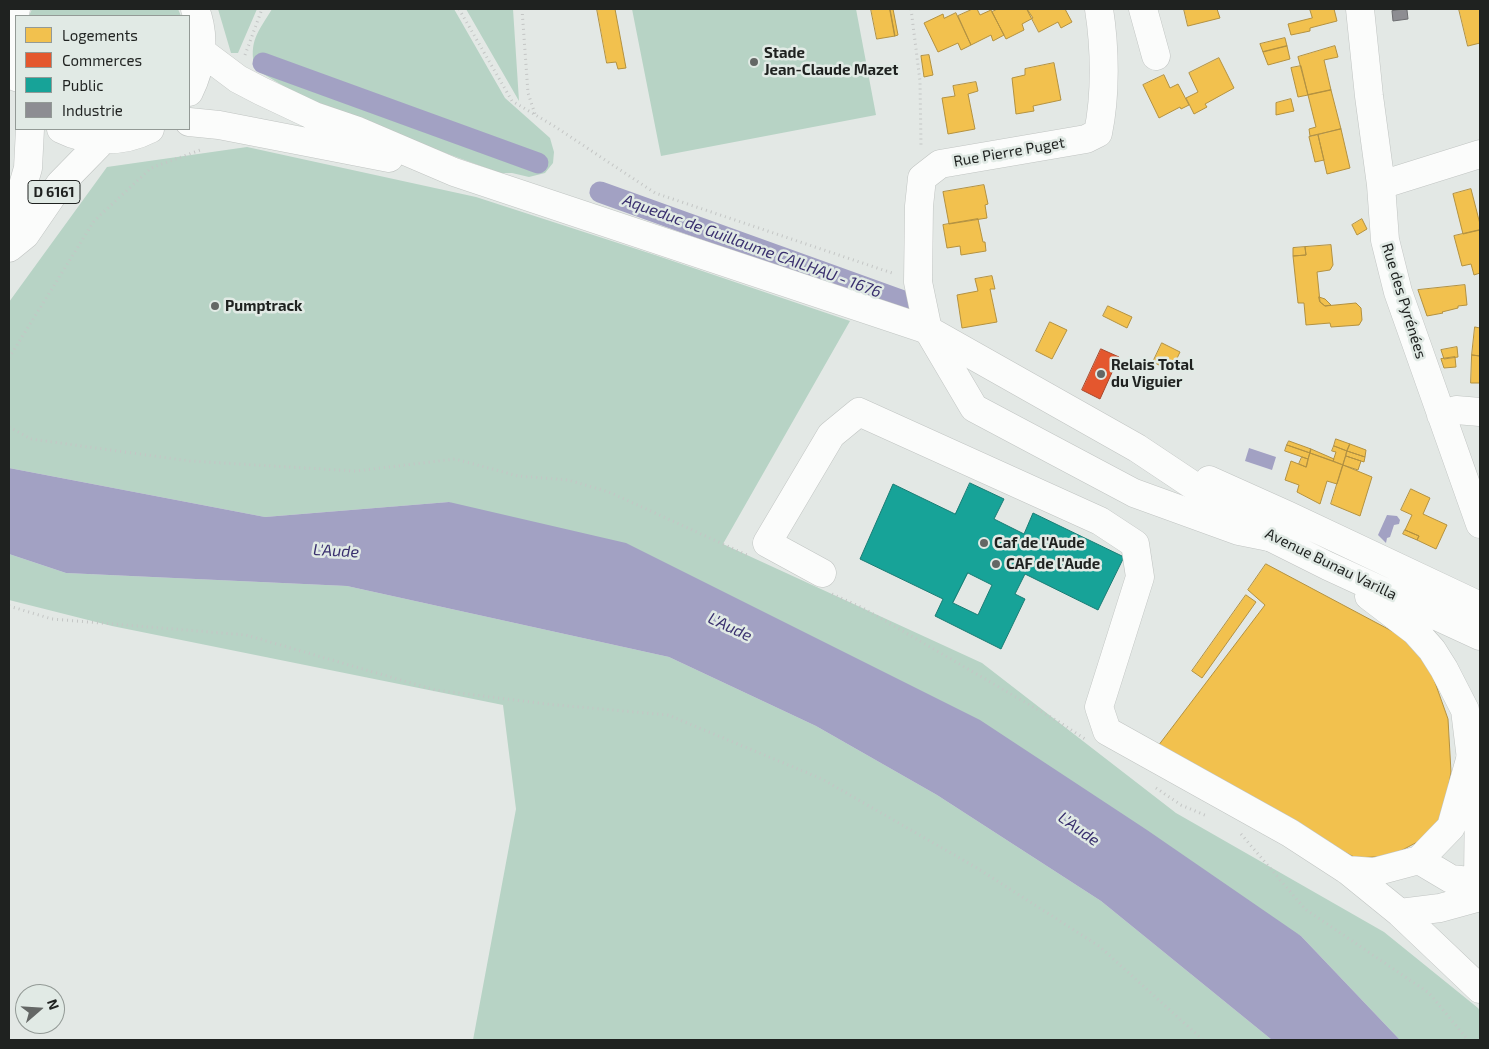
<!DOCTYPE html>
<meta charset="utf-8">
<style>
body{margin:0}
#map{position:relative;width:1489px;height:1049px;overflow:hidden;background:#e3e8e5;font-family:"Exo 2",sans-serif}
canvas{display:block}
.frame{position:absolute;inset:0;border:10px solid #1f2220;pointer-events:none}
.legend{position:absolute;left:15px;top:15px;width:175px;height:115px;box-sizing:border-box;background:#e1eae5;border:1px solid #939a96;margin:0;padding:6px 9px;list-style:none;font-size:15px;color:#1f2220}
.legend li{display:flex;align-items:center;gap:10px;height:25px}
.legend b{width:25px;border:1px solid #939a96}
.north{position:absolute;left:15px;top:984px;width:50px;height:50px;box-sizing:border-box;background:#e1eae5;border:1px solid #939a96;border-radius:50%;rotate:71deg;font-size:14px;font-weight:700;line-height:20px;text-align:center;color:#1f2220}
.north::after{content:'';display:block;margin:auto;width:18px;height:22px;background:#646765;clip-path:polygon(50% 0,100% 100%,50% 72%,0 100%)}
</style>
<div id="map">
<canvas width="1489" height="1049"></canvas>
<div class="frame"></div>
<ul class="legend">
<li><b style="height:14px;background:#f2c14e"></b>Logements</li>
<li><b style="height:14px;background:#e4572e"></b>Commerces</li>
<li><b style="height:14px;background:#17a398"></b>Public</li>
<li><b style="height:14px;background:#8d8d92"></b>Industrie</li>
</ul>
<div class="north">N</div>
</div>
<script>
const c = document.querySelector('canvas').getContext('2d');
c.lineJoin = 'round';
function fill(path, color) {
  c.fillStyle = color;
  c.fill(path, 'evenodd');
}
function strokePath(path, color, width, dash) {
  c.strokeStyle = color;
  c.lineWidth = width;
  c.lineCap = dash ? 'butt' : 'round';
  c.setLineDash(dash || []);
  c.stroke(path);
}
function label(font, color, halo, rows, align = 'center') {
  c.font = font + ' "Exo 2",sans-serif';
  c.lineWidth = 5;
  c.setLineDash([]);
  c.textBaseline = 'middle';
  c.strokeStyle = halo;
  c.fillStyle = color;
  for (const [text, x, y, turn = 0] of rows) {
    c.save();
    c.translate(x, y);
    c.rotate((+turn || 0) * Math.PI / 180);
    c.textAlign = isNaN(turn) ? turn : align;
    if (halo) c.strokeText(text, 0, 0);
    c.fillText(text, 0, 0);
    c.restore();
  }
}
fill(new Path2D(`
 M32 9H178L181 16H29Z
 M218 9H257L238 53H231Z
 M272 9H454L505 98 550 138 554 152 553 163 545 173 529 177 512 173H500L363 123 295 93 255 69C248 41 259 31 272 9Z
 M466 9H513L519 101Z
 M632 9H856L876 115 661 156Z
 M247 147 476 197 655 255 850 321 723 544 982 663 1176 813 1384 932 1478 1008 1480 1011V1040H1400L1301 936 449 502 265 517 9 468V302L107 167Z
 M9 554 66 573 347 586 669 657 816 726 937 795 1101 901 1272 1040H473L516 809 503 705 112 626 9 600Z`), '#b7d3c5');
fill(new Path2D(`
 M1249 448 1276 457 1272 470 1245 461Z
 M9 468 265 517 449 502 626 543 980 720 1147 830 1301 936 1400 1040H1272L1101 901 937 795 816 726 669 657 347 586 66 573 9 554Z
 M1387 515 1397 516 1400 520 1399 524 1394 525 1390 537 1387 538 1386 543 1378 535Z`), '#a2a1c3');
const homes = new Path2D(`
 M597 9H615L626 68 618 69 616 62 607 63Z
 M871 9H890L895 36 877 39Z
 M890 9H893L898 35 895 36Z
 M973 9H977L980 15 991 10 1004 35 993 41 991 35 971 45 958 16Z
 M998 9H1027L1033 18 1022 24 1024 30 1006 39 992 12Z
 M1027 9H1065L1072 22 1061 28 1058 22 1039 32Z
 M1184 9H1217L1220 18 1188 26Z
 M1310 9H1334L1337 21 1310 28V31L1291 35 1288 24 1312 18Z
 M1459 9H1480V43L1468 46Z
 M956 13 971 45 961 50 958 43 938 52 924 23 943 14 944 18Z
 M1285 38 1287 46 1263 52 1260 44Z
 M1287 46 1290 59 1268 65 1263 52Z
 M1335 46 1338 57 1324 60 1331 90 1308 95 1298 57Z
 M929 55 933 75 924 77 921 56Z
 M1219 58 1234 88 1205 104 1207 107 1194 114 1186 98 1198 92 1189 73Z
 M1054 63 1061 100 1033 106 1034 111 1016 114 1012 78 1025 75V69Z
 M1301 66 1308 95 1298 97 1291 68Z
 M1164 75 1170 88 1178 84 1189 105 1181 109 1180 107 1159 118 1143 85Z
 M976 82 978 91 968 94 975 129 948 134 942 98 955 96 953 86Z
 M1331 90 1341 129 1310 136 1309 129 1316 127 1308 95Z
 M1291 99 1294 111 1276 115V103Z
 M441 124 449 127 446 136 438 133Z
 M1341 129 1350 168 1327 174 1318 135Z
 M1318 135 1324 160 1315 162 1309 137Z
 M984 185 988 204 985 205 987 218 949 224 943 192Z
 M1471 189 1480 224V230L1463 234 1453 194Z
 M978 219 983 242H985L986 251 961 255 960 246 947 248 943 225Z
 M1362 219 1367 229 1357 235 1352 225Z
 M1480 230V273L1474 275 1471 264 1462 266 1454 236Z
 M1331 245 1333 265 1330 270 1317 272 1320 302 1325 306 1356 303 1361 308 1362 320 1359 325 1331 327 1330 323 1306 325 1304 303H1298L1293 256 1306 255 1305 247Z
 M1305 247 1306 255 1293 256V248Z
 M992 276 995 289H990L997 322 962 328 957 295 978 291 975 279Z
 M1465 285 1467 305 1458 306V308L1442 312 1443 313 1427 316 1418 290Z
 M1319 297 1325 299 1331 305 1325 306 1320 302Z
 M1108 306 1132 317 1127 328 1103 316Z
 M1050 322 1067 330 1052 359 1036 351Z
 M1475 327 1480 328V356L1472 355Z
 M1162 343 1180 352 1171 371 1153 362Z
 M1457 347 1458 357 1444 359 1441 350Z
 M1472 355 1480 356V383H1471Z
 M1455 357 1456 367 1444 368 1441 359Z
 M1336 439 1350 444 1347 451 1334 446Z
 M1289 441 1311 449 1310 453 1287 445Z
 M1350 444 1366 450 1365 457 1347 451Z
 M1287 445 1310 453 1308 459 1285 451Z
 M1334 446 1347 451 1343 465 1333 461 1336 452 1332 451Z
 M1311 449 1334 459 1333 461 1310 453Z
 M1347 451 1365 457 1364 462 1346 456Z
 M1310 453 1343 465 1337 484 1327 481 1320 504 1297 492 1299 485 1285 480 1291 461 1306 467Z
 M1346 456 1361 461 1358 470 1343 465Z
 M1302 457 1308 459 1306 467 1299 464Z
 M1343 465 1372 477 1360 516 1331 504Z
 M1411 489 1430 498 1423 514 1447 525 1436 549 1417 540 1419 536 1405 530 1412 515 1401 510Z
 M1405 530 1419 536 1417 540 1403 534Z
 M1266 564 1405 638 1431 671 1448 719 1451 772 1444 813 1423 839 1391 856 1356 858 1325 842 1158 746 1265 605 1248 590Z
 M1246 595 1256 602 1202 678 1192 671Z`);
fill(homes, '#f2c14e');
strokePath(homes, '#b39140', 1);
const shops = new Path2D(`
 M1101 349 1119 357 1100 399 1082 390Z`);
fill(shops, '#e4572e');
strokePath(shops, '#a9472a', 1);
const public = new Path2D(`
 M970 483 1004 499 994 519 1024 534 1033 513 1124 557 1098 610 1025 574 1015 594 1025 599 1001 649 935 616 943 599 860 559 893 484 955 514ZM968 573 992 585 978 615 953 603Z`);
fill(public, '#17a398');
strokePath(public, '#197c74', 1);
const industry = new Path2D(`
 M1407 10 1408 19 1393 21 1392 11Z`);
fill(industry, '#8d8d92');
strokePath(industry, '#6c6d70', 1);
strokePath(new Path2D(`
 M263 63 538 163
 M600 192 903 301`), '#a2a1c3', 21);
const minor = new Path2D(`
 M1099 9C1105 47 1106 95 1098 133L1086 139 940 164 922 178 919 206 918 282 928 330 974 408 1134 493 1239 531 1269 537
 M1143 9 1156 56
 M1360 9 1369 96 1381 185 1385 240 1398 292 1480 524
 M1381 185 1480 154
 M1441 415 1456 410 1480 412
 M822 573 767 543 831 435 859 412 1100 521 1135 544 1140 577 1099 707 1107 731 1290 833 1347 870 1400 913 1480 989
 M1479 791 1478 882 1480 897
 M1419 860 1451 879 1478 882
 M1347 870 1374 872 1419 860 1451 827 1471 756
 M1400 913 1440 908 1480 897`);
const major = new Path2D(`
 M16 9C9 30 6 56 16 77
 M202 52 238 79 261 91 314 116 358 131 454 172 928 330 1137 448 1272 538 1328 566 1480 636
 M189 92C202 66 206 36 195 9
 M189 122 219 125 389 158
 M61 129C89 143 123 143 150 129
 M9 234 28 168 30 129
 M9 248 25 235 60 184 103 140
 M1209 480 1287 515 1480 606
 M1369 596 1415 631 1432 650 1444 669 1465 710 1478 816`);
strokePath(minor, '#c0c4c2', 29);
strokePath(major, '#c0c4c2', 29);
strokePath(new Path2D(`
 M459 9 512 101 554 126 655 193 895 274
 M522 9 528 93 535 114
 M911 9 920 81 921 147
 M245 55 262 9
 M9 358 94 221 151 168 203 149
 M9 427 31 439 190 461 356 471 455 459 518 476 568 480 609 492 747 555
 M832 594 863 608 1059 722 1085 739
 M9 606 52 619 246 635 435 690 546 704 668 715 822 779 977 868 1099 946 1203 1040
 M1156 788 1181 805 1207 816
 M1241 834 1305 909 1429 993 1468 1040`), '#c4c6c5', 3, [1, 4]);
strokePath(minor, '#fbfcfb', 28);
strokePath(major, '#fbfcfb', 28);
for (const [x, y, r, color] of [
 [754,62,5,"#646765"],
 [215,306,5,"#646765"],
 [1101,374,5,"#646765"],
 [984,543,5,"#646765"],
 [996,564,5,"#646765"]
]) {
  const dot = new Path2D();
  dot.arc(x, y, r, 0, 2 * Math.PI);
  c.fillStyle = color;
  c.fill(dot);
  strokePath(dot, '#e1eae5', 2);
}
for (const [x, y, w] of [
 [54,192,52]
]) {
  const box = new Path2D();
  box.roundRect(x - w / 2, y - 11.5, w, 23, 4);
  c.fillStyle = '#e1eae5';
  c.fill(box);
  strokePath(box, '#1f2220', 1);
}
label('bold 14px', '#1f2220', null, [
 ["D 6161",54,192]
]);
label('bold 15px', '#1f2220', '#e1eae5', [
 ["Stade",764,53],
 ["Jean-Claude Mazet",764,70],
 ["Pumptrack",225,306],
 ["Relais Total",1111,365],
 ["du Viguier",1111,382],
 ["Caf de l'Aude",994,543],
 ["CAF de l'Aude",1006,564]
], 'left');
label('15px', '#1f2220', '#e1eae5', [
 ["Rue Pierre Puget",1009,152,-10],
 ["Rue des Pyrénées",1404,301,73],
 ["Avenue Bunau Varilla",1331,564,26]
]);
label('italic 16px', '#392f6e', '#e1eae5', [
 ["Aqueduc de Guillaume CAILHAU - 1676",752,246,20],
 ["L'Aude",336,551,3],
 ["L'Aude",730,627,25],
 ["L'Aude",1079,829,35]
]);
</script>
